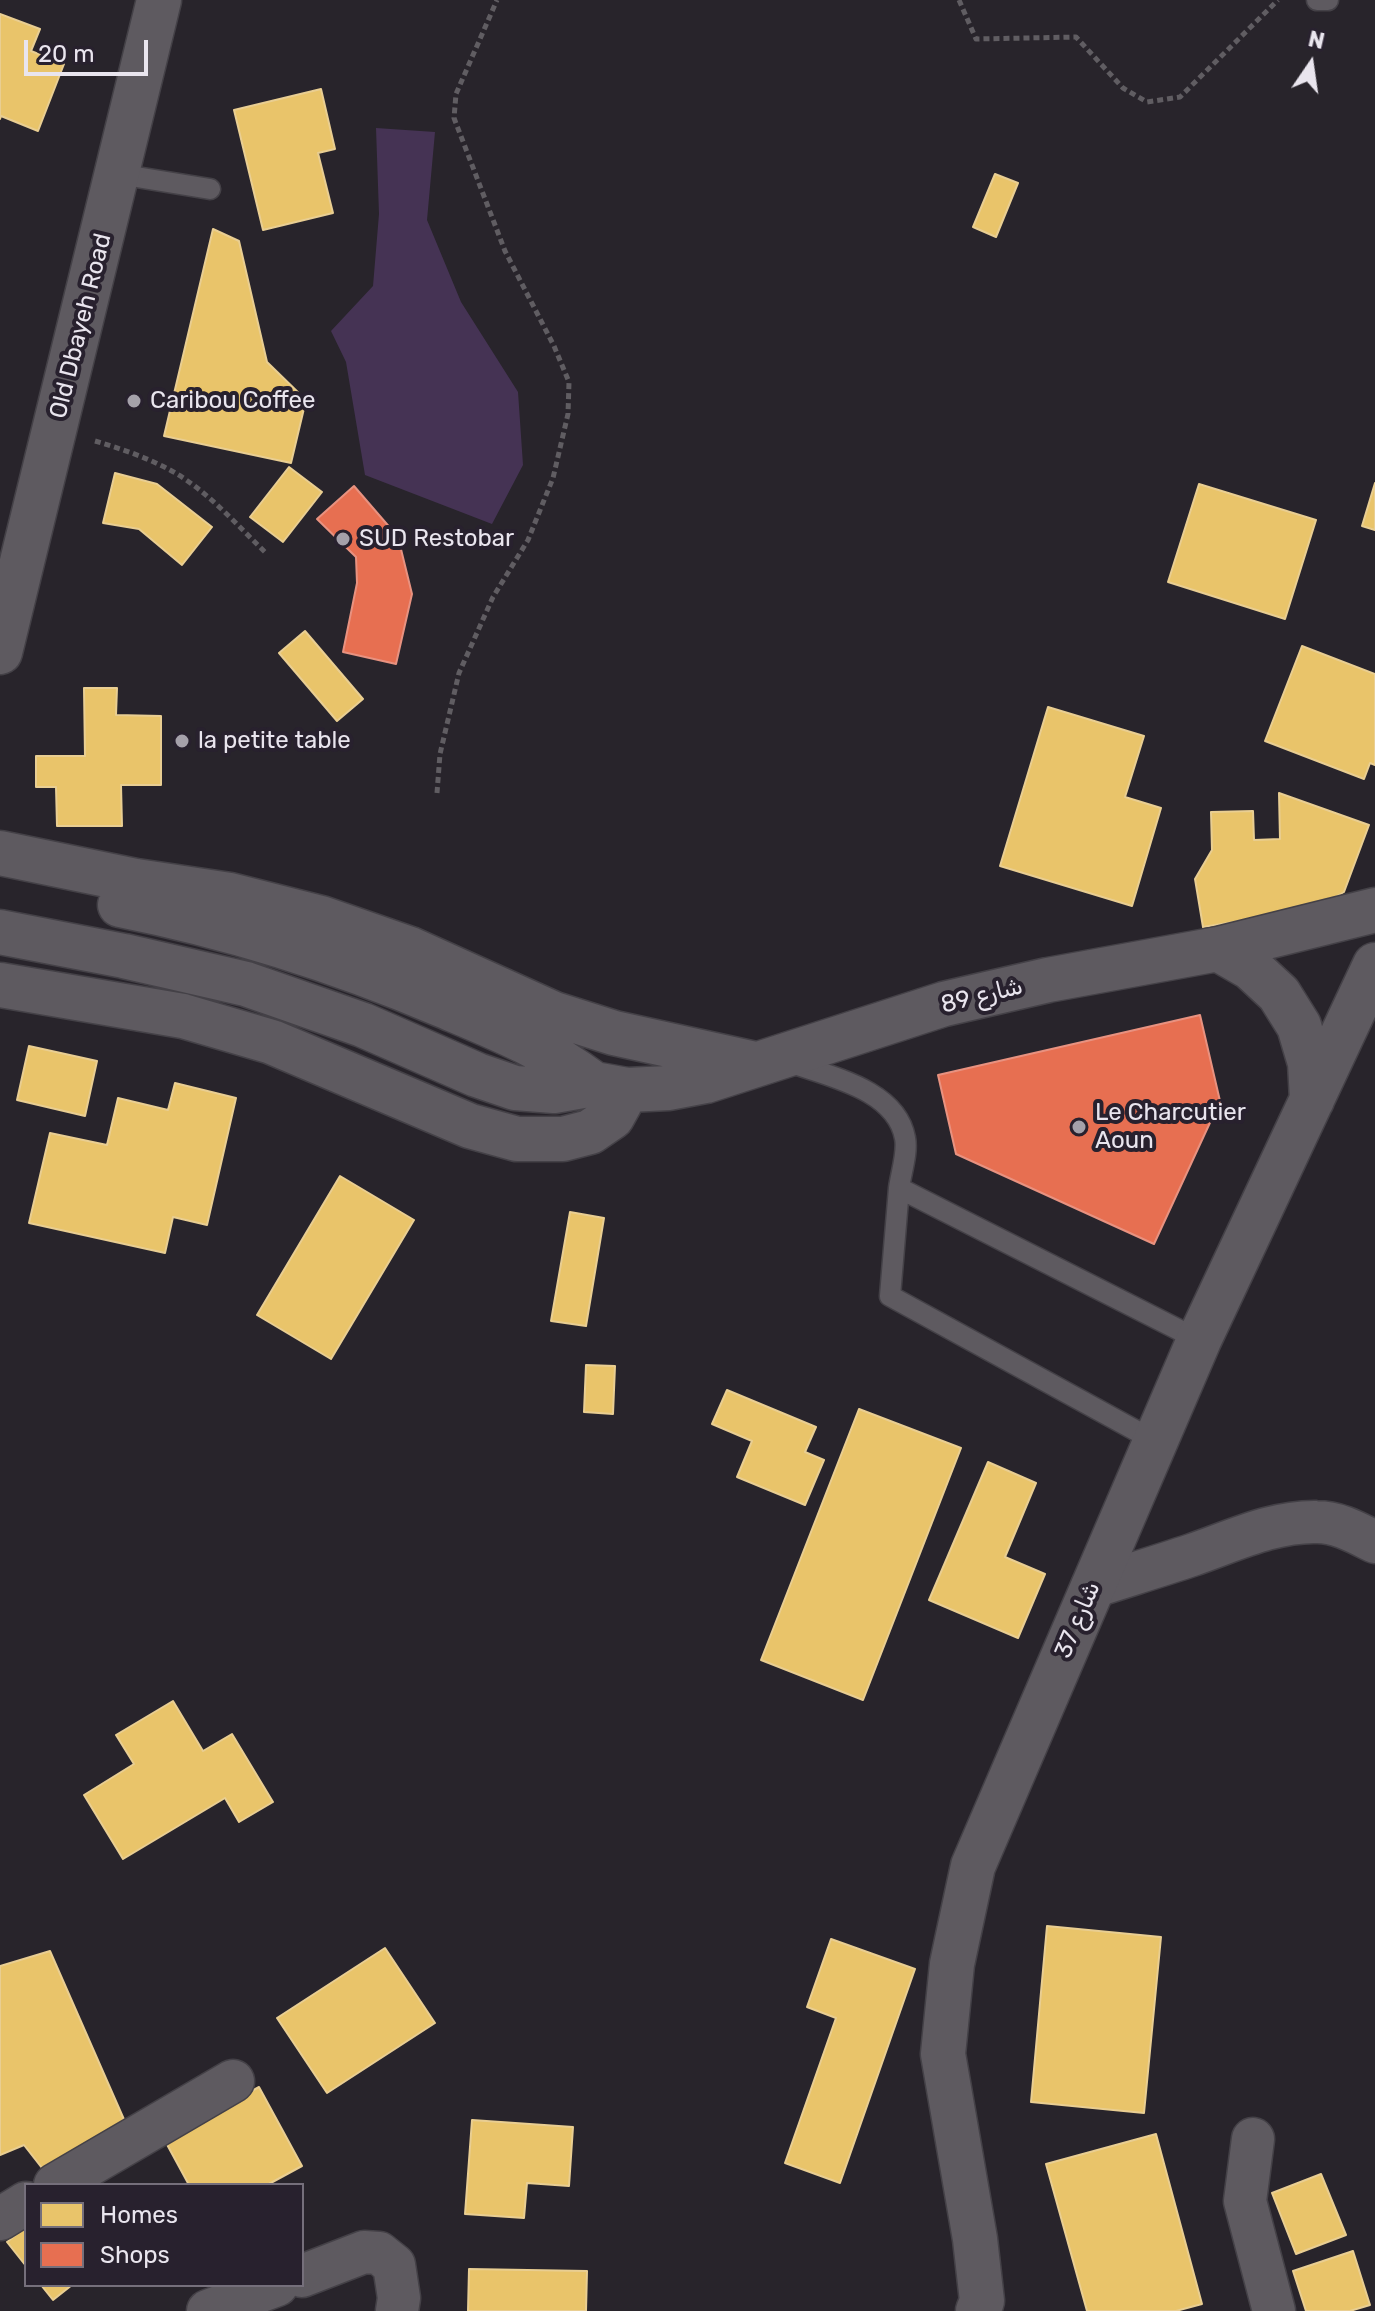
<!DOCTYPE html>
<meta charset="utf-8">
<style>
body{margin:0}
#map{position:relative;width:1375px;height:2311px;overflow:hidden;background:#28242b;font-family:Rubik,sans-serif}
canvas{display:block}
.legend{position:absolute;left:24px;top:2183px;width:280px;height:104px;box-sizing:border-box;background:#28212e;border:2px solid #756f7b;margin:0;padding:10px 14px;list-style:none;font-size:24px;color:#e9e5ee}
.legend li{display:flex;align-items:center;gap:16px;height:40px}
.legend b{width:40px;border:2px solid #756f7b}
.north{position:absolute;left:1271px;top:24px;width:80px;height:80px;-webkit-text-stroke:6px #28212e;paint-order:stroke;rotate:13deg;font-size:22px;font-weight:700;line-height:32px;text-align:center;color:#e9e5ee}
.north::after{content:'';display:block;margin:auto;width:28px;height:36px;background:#e9e5ee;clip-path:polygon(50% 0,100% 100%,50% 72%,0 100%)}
.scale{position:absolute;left:24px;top:40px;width:124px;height:36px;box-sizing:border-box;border:4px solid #e9e5ee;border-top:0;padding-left:10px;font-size:24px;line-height:28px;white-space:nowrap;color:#e9e5ee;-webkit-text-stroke:6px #28212e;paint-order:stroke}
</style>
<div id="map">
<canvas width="1375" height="2311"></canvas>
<ul class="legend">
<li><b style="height:22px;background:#e9c46a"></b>Homes</li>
<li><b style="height:22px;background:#e76f51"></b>Shops</li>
</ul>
<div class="north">N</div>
<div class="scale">20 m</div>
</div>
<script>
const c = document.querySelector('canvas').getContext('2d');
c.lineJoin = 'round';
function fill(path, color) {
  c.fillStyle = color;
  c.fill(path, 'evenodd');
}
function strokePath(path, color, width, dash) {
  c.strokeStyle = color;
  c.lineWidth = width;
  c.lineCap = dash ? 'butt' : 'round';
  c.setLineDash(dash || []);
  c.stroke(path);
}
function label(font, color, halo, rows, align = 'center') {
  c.font = font + ' Rubik,Cairo,sans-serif';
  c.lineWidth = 8;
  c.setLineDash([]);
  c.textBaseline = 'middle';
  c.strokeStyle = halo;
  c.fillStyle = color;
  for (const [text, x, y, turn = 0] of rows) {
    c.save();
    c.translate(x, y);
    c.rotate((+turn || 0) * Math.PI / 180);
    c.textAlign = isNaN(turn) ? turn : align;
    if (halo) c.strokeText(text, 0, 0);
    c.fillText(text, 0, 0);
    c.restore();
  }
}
fill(new Path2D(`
 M376 128 435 132 427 220 461 302 518 392 523 465 492 524 365 475 346 362 331 331 373 286 379 214Z`), '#453354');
const homes = new Path2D(`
 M0 14 40 29 31 51 64 64 38 131 1 116 0 119Z
 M321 89 335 149 318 153 333 213 263 230 234 110Z
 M995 174 1018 183 996 237 973 227Z
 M213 229 239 241 267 362 306 400 291 463 164 436Z
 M289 467 322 492 283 542 250 517Z
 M115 473 157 484 212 527 182 565 139 529 103 523Z
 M1375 483V530L1362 526Z
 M1199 484 1316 520 1285 619 1168 582Z
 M305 631 363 699 337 721 279 653Z
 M1302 646 1375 674V765L1370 763 1364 779 1265 741Z
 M84 688H117L116 715 161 716V785H121L122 826H57L56 787H36V756H85Z
 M1048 707 1144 736 1125 797 1161 808 1132 906 1000 866Z
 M1279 793 1369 825 1344 892 1315 909 1203 927 1195 879 1212 850 1211 812 1253 811 1254 840 1280 839Z
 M29 1046 97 1061 85 1116 17 1100Z
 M175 1083 236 1098 207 1225 173 1217 165 1253 29 1223 50 1133 107 1145 118 1098 168 1110Z
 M340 1176 414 1220 331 1359 257 1315Z
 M570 1212 604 1218 586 1326 551 1321Z
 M586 1365 615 1366 613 1414 584 1412Z
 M727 1390 816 1427 805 1452 824 1460 805 1505 737 1477 752 1441 712 1424Z
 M859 1409 961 1448 863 1700 761 1660Z
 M988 1462 1036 1483 1005 1557 1045 1574 1018 1638 929 1600Z
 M173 1701 203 1751 232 1734 273 1802 239 1822 225 1798 123 1859 84 1795 134 1764 116 1735Z
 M1047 1926 1161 1937 1144 2113 1031 2102Z
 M831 1939 915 1969 840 2183 785 2163 836 2018 807 2007Z
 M385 1948 435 2023 327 2093 277 2018Z
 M50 1951 126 2124 49 2177 24 2145 0 2155V1966Z
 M259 2087 302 2166 267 2185H189L164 2139Z
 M472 2120 573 2127 569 2186 527 2183 524 2218 465 2214Z
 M1156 2134 1202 2304 1176 2311H1087L1046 2164Z
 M1321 2174 1346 2235 1296 2254 1272 2193Z
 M26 2227V2266L7 2242Z
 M1353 2251 1370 2305 1350 2311H1306L1293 2271Z
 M469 2269 587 2271 586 2311H468Z
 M41 2285H72L53 2300Z`);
fill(homes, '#e9c46a');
strokePath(homes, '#e9ce92', 2);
const shops = new Path2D(`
 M354 486 398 537 412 594 396 664 343 652 357 583 356 557 317 519Z
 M1200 1015 1220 1101 1154 1244 956 1154 938 1075Z`);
fill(shops, '#e76f51');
strokePath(shops, '#e89280', 2);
const service = new Path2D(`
 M1317 0H1328
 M118 174 210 189
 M786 1061C826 1076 896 1088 905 1138 908 1152 901 1173 899 1188
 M1155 1441 890 1296 899 1188 1199 1340`);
const minor = new Path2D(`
 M1092 1587C1126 1576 1159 1566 1192 1555 1233 1541 1273 1521 1317 1522 1338 1522 1357 1533 1375 1542
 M1253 2139 1245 2201 1274 2311
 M55 2185 233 2081
 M0 2219 26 2203
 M302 2276 364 2252 379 2253 394 2265 399 2298 397 2311
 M208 2311 277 2285`);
const tertiary = new Path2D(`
 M0 652 159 0
 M0 853 136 881 230 895 321 918 410 949 554 1014 614 1033 755 1064
 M120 905C231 927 338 961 442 1005 499 1029 543 1046 594 1084
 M0 932 124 956 246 984 363 1025 477 1075 515 1088 554 1091 594 1084 627 1090 669 1088 706 1081 944 1004 1048 980 1218 949 1375 910
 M1218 949 1251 968 1279 994 1299 1026 1310 1063 1312 1100
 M0 985 183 1016 272 1042 470 1126 517 1139H563L590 1132 612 1117 627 1090
 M978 2311 982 2301 975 2239 943 2054 952 1964 973 1866 1199 1340 1375 965`);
strokePath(service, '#444147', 23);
strokePath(minor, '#444147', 45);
strokePath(tertiary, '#444147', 47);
strokePath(new Path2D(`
 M959 0 976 39 1076 37 1123 88 1147 102 1180 97 1278 0
 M95 441C122 449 152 459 177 474 210 494 238 526 266 553
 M437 793 440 754 459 673 493 597 528 540 553 478 568 414 569 382 554 346 505 251 454 118 456 94 497 0`), '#605d62', 5, [6, 4]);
strokePath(service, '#5e5a60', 20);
strokePath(minor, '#5e5a60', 42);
strokePath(tertiary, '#5e5a60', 44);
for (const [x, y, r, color] of [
 [134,401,8,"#a5a1aa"],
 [343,539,8,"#a5a1aa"],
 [182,741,8,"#a5a1aa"],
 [1079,1127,8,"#a5a1aa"]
]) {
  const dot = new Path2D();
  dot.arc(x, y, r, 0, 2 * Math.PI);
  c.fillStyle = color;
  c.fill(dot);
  strokePath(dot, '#28212e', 3);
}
label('24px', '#e9e5ee', '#28212e', [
 ["Old Dbayeh Road",81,326,-76],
 ["شارع 89",982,996,-14],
 ["شارع 37",1078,1620,-67]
]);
label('24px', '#e9e5ee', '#28212e', [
 ["Caribou Coffee",150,401],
 ["SUD Restobar",359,539],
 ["la petite table",198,741],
 ["Le Charcutier",1095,1113],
 ["Aoun",1095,1141]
], 'left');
</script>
